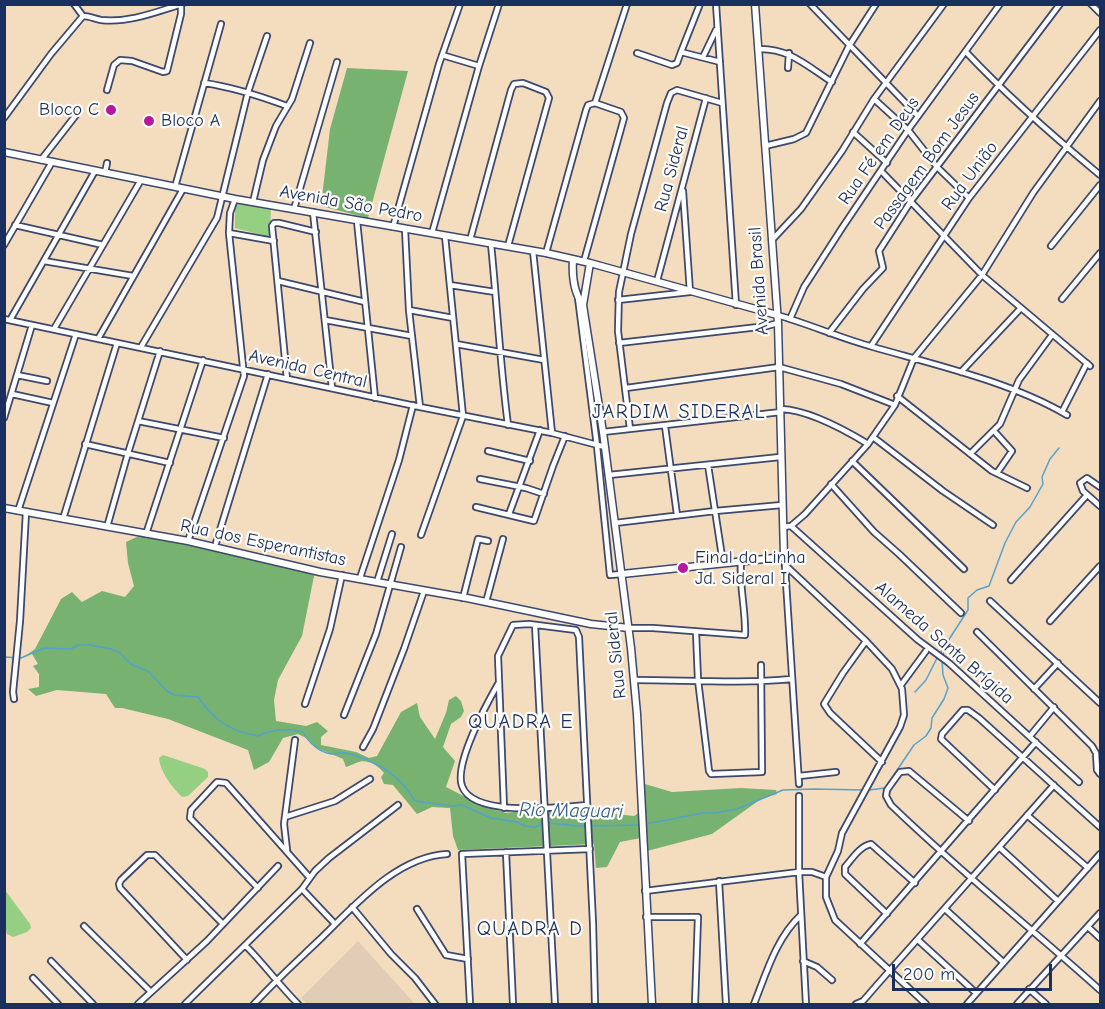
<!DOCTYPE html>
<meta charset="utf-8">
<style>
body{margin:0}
#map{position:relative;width:1105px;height:1009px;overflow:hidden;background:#f4dcbf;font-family:"Comic Neue",sans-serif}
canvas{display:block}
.frame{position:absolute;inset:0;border:6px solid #1b2f5e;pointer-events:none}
.scale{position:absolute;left:892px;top:964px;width:160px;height:27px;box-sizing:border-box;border:3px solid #1b2f5e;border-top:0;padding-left:8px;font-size:18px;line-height:21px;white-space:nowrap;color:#1b2f5e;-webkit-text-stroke:4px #fdfcf7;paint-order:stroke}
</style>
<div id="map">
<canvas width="1105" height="1009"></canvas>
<div class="frame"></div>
<div class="scale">200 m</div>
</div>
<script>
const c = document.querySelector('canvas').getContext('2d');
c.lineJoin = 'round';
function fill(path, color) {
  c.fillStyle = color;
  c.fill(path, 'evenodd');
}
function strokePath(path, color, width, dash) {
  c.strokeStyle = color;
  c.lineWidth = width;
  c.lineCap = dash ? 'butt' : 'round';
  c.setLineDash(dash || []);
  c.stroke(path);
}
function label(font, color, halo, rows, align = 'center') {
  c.font = font + ' "Comic Neue",sans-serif';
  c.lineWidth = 4.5;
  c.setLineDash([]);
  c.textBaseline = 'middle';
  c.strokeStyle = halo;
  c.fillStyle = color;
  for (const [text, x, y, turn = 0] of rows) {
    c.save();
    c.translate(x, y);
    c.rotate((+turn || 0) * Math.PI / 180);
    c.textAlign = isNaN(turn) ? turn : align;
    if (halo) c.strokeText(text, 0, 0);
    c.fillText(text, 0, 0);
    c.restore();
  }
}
fill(new Path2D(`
 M358 941 415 1004H307L301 998Z`), '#e1cdb5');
fill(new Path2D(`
 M235 202 271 209 270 237 235 228Z
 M163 755 205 769 208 772V777L188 796 182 797C172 787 160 772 159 758Z
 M5 890 30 924 31 928 27 932 13 937 7 934 5 926Z`), '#95cf82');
fill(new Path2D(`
 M347 68 408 71 368 218 321 206 330 129Z
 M141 535 315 571 302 636 278 680 274 700 276 721 306 726 317 722 328 731 321 737V745L356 752 369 758 377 756 401 712 417 703 420 717 435 739 446 713 449 700 456 696 461 701 464 711 461 717 451 724 443 747 455 761 446 787 481 805 506 813 545 808 547 810 590 808 607 813 634 816 640 812 638 782 672 792 741 788 776 790 777 794 761 799 712 834 643 852 641 838 620 842 607 867 596 868 594 844 458 850 453 836 450 808 432 807 417 814 393 785 384 784 381 777 384 773C377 765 367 758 356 763 353 764 350 766 346 767L343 759 317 748 306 738 298 734 283 738 269 762 254 770 248 750 168 719 122 708H115L106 694 57 690 36 696 28 689 39 687V674L33 666 38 664 32 654H28L35 649 61 599 72 592 82 602 102 591 125 597 134 586 128 563 126 542Z`), '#78b270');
strokePath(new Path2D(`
 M943 656 945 645
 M4 657 21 658 44 648 71 649 78 645H90L111 649 119 652 131 664 149 672 167 691 174 695 198 697C214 720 229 731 258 736 272 729 287 728 303 732 308 742 320 753 332 754 337 754 341 752 346 753 375 760 400 775 415 801L452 806 462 805 491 818 517 822 525 826 536 827 543 823
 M915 692 926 680 937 658 968 610V598L977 590 989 586 1005 543 1016 522 1030 507 1043 484 1042 477 1050 459 1059 448
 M869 790 885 788 914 745 926 736 931 728 932 718 944 699 948 688 943 675 942 660
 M548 823 580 826 641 825
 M646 824 703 813H716L737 809 783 790 814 789 864 790`), '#52a4cd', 1.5);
const minor = new Path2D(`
 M74 4 83 16
 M700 4 681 52 720 62
 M716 4 736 305
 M810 4 918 116
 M1091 4 1100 13
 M83 16C89 16 95 19 101 20 129 23 156 12 182 4
 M758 49C789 48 807 66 832 82
 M966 52C1008 97 1053 136 1100 175
 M637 53 672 65 677 63 681 52
 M442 55 479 66
 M703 57 716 30
 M788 68 789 53
 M204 83C233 87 260 96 287 106
 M107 90 114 65 120 60 132 61 163 72 167 71 181 14V5
 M874 99 908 130 937 167 969 198
 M595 103 627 4
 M4 118 51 54 83 16
 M853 132 887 163
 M765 146 794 139 806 133 849 46 876 4
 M41 160 76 115
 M881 171 982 275 1090 366
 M105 173 107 163
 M175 187 221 24
 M253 202 263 160 276 126 292 99 310 43
 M294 209 337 62
 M313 212 332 388
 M357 221 375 398
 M15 225 103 245
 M393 227 439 64 460 4
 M405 229 409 310 420 407
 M229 233 274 241
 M432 233 479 66 499 4
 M470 240 511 90 514 84 523 83 546 92 549 98 508 246
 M772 240 801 209 842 151 874 99 944 4
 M491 244C497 304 500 364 508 425
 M4 245 52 162
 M1051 246 1100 185
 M533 251 552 433
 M546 253 586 110 588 105 595 103 621 112 624 118 584 261
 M44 261 133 276
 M278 281 365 302
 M657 281 706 98
 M450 285 495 292
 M578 298 597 446 610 575 622 574
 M1062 299 1100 253
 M618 300 690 292 683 191
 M409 310 453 318
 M777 315C809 324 840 338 873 347 936 365 1011 382 1067 415
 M4 319 420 407 552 433 605 447
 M790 319 804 287 842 228 908 130 1000 4
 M10 320 95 171
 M325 320 412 336
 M54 329 141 180
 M829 333 863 289 883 268 879 251 911 201 1060 4
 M98 339 183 189
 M619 343 767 326 778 323
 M456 344 544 360
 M871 346 969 198 1100 30
 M141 347 217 218 248 92 267 36
 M961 372 1020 309
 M17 375 47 381
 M287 379 272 226 274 223H279L316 232
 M626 388 779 367 841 384 895 405
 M12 394 53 403
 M897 396 992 471 1027 488
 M781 409C808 410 845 430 868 444
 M1062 412 1087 363
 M4 418 32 325
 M138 421 224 438
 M665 426 677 515
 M630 429 618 331 619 292 631 234 667 103 671 93 677 90 722 103
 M994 431 1012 451 997 473
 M603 432 781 412
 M873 437 943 491 993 525
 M85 444 170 463
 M488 451 530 461
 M970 454 1000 424 1019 380 1052 335
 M852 461 964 569
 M708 465 723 563
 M609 475 780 457
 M480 479 526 488 544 494
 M831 484 874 532 899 554 961 613
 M1100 487 1087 478 1080 483 1083 491 1100 506
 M476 507 534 521 553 466 565 436
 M18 511 76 334
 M509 514 540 430
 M63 519 117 343
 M615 523 715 511 782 505
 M791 526 918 640 949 663 1079 782
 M107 527 128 453 160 351
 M783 527 791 526 805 514 868 444 895 405 914 358 982 275 1033 193 1100 101
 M146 534 203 360
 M421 535 463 416 445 236
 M188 541 244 376 229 233 230 213 235 199
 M216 543 268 374
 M785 565 866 641 892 669 902 689 904 715 900 727 842 833 838 851 826 877V897L835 920 926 1004
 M785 566 799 784
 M360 578 399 460 413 405
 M1011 580 1087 495
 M377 582 392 534
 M463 598 478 539 488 541
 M990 601 1100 703
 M486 602 503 539
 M1050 621 1100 566
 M535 625 555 1004
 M629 628H653L745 635C746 610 739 586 741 561
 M696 632 698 680 709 771 711 774 762 772 761 665
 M977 632 1092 746 1096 753 1097 770 1100 774
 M866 641 843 673 824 704 830 713 882 762
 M634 680C687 680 739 684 792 679
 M498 684C486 705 454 764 462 786 473 818 561 807 587 805
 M901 685 926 651
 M1034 689 1058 663
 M14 699 13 692 20 621 26 512
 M305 704 330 629 342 575
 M344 715 376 634 401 547
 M1030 736 1054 707
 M363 747 373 729 404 649 424 591
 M799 776 836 772
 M995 790 941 739 942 734 963 710H968L979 718 1100 827
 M799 796V872L806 1004
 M504 808 498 656 513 625 529 624 576 630 579 637 593 923 595 1004
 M1027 815 1088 868
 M285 817 335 801 370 779
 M969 821 909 771 900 772 887 790 886 796 891 805C958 870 1031 928 1100 990
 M999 847 1058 901
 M287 850 284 824 295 740
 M506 852 513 1004
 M719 881 726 1004
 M258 888 190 818 191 810 217 782 226 783 310 878
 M302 889 335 924
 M645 891 799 872H812L826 877
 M352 907 391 954 415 978 435 1004
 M417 909 446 955 468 959
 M945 909 1003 962
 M887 914 845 874V867C852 859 860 846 871 844L915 883
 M646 917H698L695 1004
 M84 926 150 991
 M1088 927 1100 938
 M918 940 976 993
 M860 944 1036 742
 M245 945C264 964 279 985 298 1004
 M187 960 120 888 119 884 121 880 147 855H155L222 923
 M51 961 93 1004
 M803 961 817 967 832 980
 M33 978 58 1004
 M1029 989 1046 1004
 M138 1004 207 941 278 866
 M185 1004 302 889 315 871 329 858 398 805
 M254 1004C274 982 295 963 316 943 352 909 394 857 447 854
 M470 1004 462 854 590 849
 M754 1004C766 974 776 938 801 915
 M856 1004 863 1001 876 986 1054 785
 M967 1004 1100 854
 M1017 1004 1100 913`);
const secondary = new Path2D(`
 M4 152 235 199 546 253 590 263 777 315
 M573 259C572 275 573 292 583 305
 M590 263 583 305 603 432 631 648 637 714 652 1004
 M4 508 188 541 320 572 467 598 591 624 629 628
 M622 574 784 557 778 323 755 4`);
strokePath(minor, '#3c496d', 8);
strokePath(secondary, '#3c496d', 9);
strokePath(minor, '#fff', 4.5);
strokePath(secondary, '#fff', 6);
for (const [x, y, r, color] of [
 [111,110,6,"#b5179e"],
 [149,121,6,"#b5179e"],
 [683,568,6,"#b5179e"]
]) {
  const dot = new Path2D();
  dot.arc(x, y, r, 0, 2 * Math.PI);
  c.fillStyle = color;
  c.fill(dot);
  strokePath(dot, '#fdfcf7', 2);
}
label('18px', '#1b2f5e', '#fdfcf7', [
 ["Bloco C",99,110,"right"],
 ["Bloco A",161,121],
 ["Final da Linha",695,558],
 ["Jd. Sideral I",695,579]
], 'left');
label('18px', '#1b2f5e', '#fdfcf7', [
 ["Rua Fé em Deus",879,151,-55],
 ["Passagem Bom Jesus",927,161,-54],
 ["Rua Sideral",672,169,-75],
 ["Rua União",970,176,-53],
 ["Avenida São Pedro",351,204,10],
 ["Avenida Brasil",759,281,-94],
 ["Avenida Central",308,369,13],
 ["Rua dos Esperantistas",263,543,12],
 ["Alameda Santa Brígida",944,643,41],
 ["Rua Sideral",616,655,-96]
]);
c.letterSpacing = '1.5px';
label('20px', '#1b2f5e', '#fdfcf7', [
 ["JARDIM SIDERAL",679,412],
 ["QUADRA E",521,722],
 ["QUADRA D",530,929]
]);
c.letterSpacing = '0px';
label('italic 20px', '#315e8a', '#fdfcf7', [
 ["Rio Maguari",571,811,1]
]);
</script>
